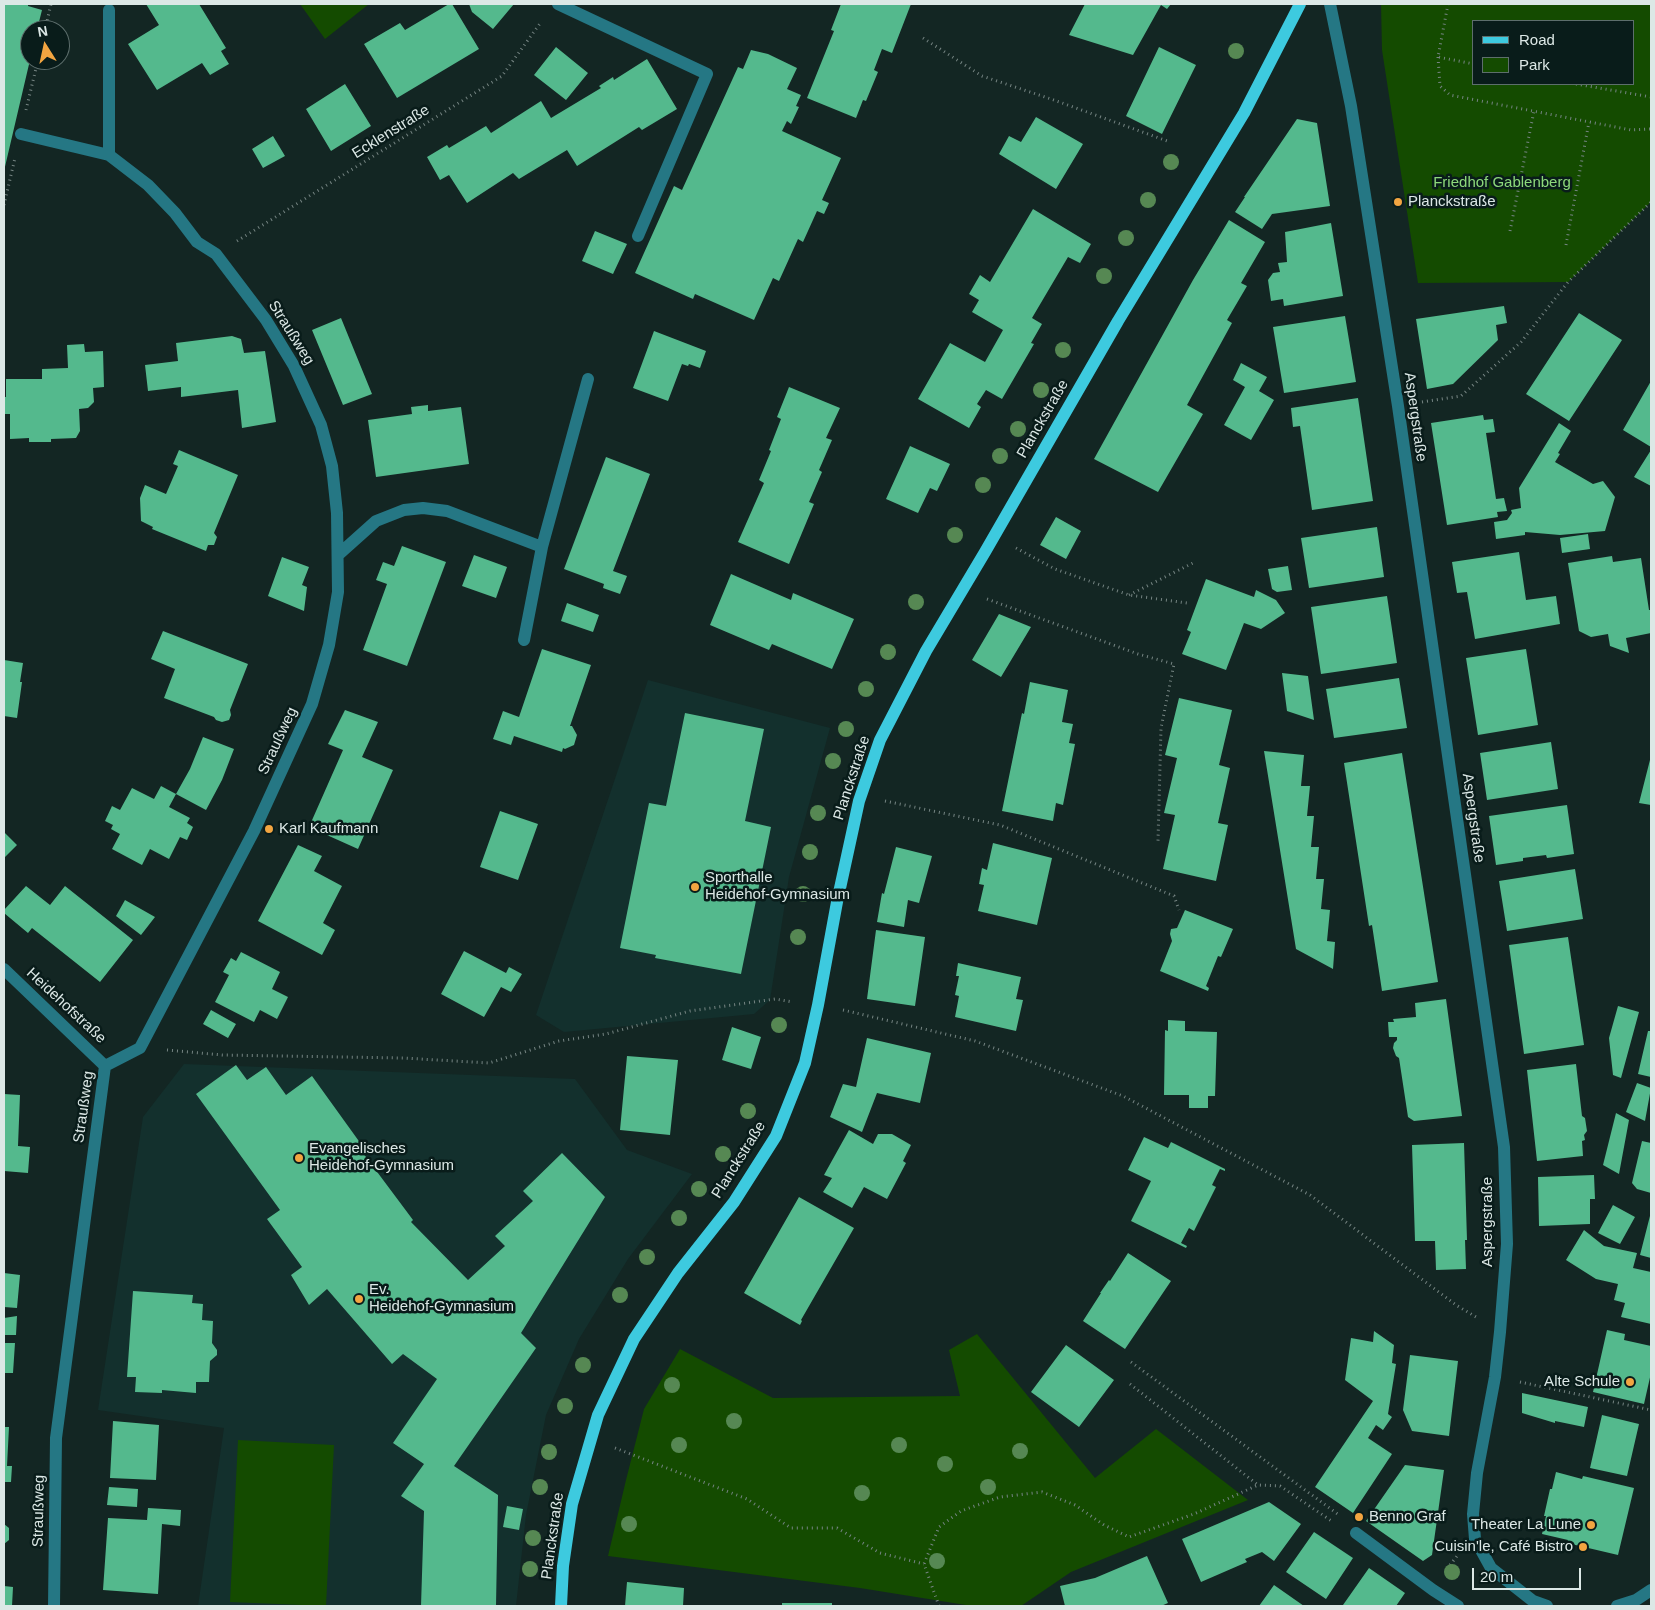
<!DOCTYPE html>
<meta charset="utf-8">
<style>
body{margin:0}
#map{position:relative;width:1655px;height:1610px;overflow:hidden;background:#132623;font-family:Arial,sans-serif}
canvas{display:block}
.frame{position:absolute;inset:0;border:5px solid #dce8e6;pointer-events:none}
.legend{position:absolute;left:1472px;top:20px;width:162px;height:65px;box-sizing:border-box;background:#091c1a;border:1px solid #5d6e6c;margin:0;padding:6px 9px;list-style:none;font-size:15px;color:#dce8e6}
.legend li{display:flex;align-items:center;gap:10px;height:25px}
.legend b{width:25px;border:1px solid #5d6e6c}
.north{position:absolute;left:20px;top:20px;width:50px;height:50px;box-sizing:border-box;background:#091c1a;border:1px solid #5d6e6c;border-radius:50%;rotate:350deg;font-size:14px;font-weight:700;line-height:20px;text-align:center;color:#dce8e6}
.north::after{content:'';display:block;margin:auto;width:18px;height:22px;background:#f2a541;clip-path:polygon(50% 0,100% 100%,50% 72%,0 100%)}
.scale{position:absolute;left:1472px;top:1568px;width:109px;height:22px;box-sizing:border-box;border:2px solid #dce8e6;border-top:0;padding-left:6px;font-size:15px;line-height:18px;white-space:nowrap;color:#dce8e6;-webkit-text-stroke:4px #091c1a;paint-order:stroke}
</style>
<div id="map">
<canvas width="1655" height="1610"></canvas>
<div class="frame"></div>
<ul class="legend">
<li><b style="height:6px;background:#3dcadf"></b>Road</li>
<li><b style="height:14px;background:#144b00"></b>Park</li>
</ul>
<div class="north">N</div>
<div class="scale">20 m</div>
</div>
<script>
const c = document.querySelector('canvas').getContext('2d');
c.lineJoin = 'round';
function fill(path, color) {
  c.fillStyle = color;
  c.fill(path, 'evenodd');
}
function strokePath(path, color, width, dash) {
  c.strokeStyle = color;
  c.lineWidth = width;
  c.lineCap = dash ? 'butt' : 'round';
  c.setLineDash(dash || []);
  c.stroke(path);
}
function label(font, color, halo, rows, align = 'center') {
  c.font = font + ' Arial,sans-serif';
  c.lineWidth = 5;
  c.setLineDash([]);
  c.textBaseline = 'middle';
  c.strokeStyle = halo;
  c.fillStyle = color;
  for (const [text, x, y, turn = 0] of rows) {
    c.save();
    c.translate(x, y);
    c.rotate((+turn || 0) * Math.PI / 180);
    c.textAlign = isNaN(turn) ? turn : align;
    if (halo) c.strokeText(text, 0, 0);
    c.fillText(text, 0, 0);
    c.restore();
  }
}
fill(new Path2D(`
 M648 680 830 728 789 877 770 1000 754 1014 564 1032 536 1015Z
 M184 1064 575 1079 627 1150 692 1174 628 1259 579 1339 546 1415 526 1515 516 1606H198L224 1428 98 1410 143 1117Z`), '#13302d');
fill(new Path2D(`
 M300 4H369L325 39Z
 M1381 4H1651V202L1568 282 1418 283 1382 50ZM1474 21H1634V84H1474Z
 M977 1334 1095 1478 1156 1429 1248 1500 1071 1572 1021 1606H972L860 1588 608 1556 626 1480 644 1409 680 1349 773 1398 960 1396 949 1350Z
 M238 1440 334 1445 326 1606 230 1602Z`), '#144b00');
fill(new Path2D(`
 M4 4H28V6L42 10 37 30H30V60L4 171Z
 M146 4H199L226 48 221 51 229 64 210 75 202 63 157 90 128 44 159 25Z
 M449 4H452L479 49 397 98 364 44 400 23 405 30Z
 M469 4H514L493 29 472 12Z
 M841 4H911L892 53 882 49 874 70 878 72 866 101 863 100 856 118 807 98 834 31 831 30Z
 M1085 4H1171L1167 9 1161 5 1133 55 1069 35Z
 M556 47 588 73 566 100 534 75Z
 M1159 47 1196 65 1162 134 1126 116Z
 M751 50 768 54 797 68 787 89 801 95 796 106 799 107 791 124 787 121 782 131 841 158 822 200 829 203 824 214 817 211 803 242 798 239 779 281 773 278 754 320 695 294 693 299 635 273 674 186 682 190 738 67 743 69Z
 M647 59 677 109 642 130 639 127 577 166 567 150 519 179 513 173 467 203 449 175 440 180 427 157 447 145 449 148 486 126 491 133 541 101 551 118 601 88 599 86 613 77 614 80Z
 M345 84 371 126 331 151 306 109Z
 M1036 117 1083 144 1056 189 999 154 1009 136 1021 142Z
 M1297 119 1317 123 1330 206 1272 214 1262 229 1235 212 1245 197H1244Z
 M273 136 285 156 263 168 252 149Z
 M1033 209 1091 244 1080 263 1068 257 1032 318 1042 324 1031 343 1034 344 1002 399 986 390 977 404 981 407 969 428 918 399 950 343 985 362 1003 330 972 312 979 300 969 294 980 275 990 282Z
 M1229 220 1265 242 1241 283 1247 286 1227 320 1232 323 1187 405 1203 414 1158 492 1094 459 1193 280Z
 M1331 223 1343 296 1284 306 1283 299 1271 301 1268 280 1273 273 1280 272 1278 263 1287 262 1285 232Z
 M595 231 627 244 613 274 582 261Z
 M1504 306 1507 323 1496 325 1498 340 1453 384 1427 389 1416 319Z
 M1579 313 1622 340 1569 421 1526 394Z
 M1345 316 1356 382 1284 393 1273 327Z
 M341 318 372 394 343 405 312 330Z
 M654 331 706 351 700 368 689 364 688 366 682 364 668 401 633 388Z
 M232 336 241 339 244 353 265 351 276 422 242 428 238 390 181 397V387L148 391 145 365 178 361 176 343Z
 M84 344 85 352 103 351 104 387 93 388 94 402 88 408 79 409 80 431 76 438 51 439V442H29V438L10 439V414H4V397H6V379H42V369L68 368 67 345Z
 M1241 363 1267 377 1259 391 1274 400 1251 440 1224 425 1245 387 1233 380Z
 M1651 381V447L1623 430Z
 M789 387 840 408 826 438 832 440 819 470 822 472 809 502 814 504 789 564 738 542 764 483 759 480 771 451 769 450 781 419 777 417Z
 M1358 398 1373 501 1312 510 1300 426 1293 427 1291 408Z
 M428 405V411L461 407 469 464 376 477 368 420 412 414 411 407Z
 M1483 415 1484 420 1493 419 1495 432 1486 433 1496 499 1504 498 1507 511 1497 512 1498 517 1447 525 1431 423Z
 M1559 423 1571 431 1558 453 1560 454 1555 462 1593 484 1603 481 1615 497 1605 531 1560 535 1525 532V535L1496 539 1494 522 1507 520 1512 513 1511 510 1521 508 1519 488Z
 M910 446 950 464 937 491 930 488 918 513 886 499Z
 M179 450 238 475 214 533 217 537 214 545H208L206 551 152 529 153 527 141 521 140 498 145 485 166 494 178 466 173 464Z
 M1651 450V486L1634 477Z
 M606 457 650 474 613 571 627 576 620 594 603 588 604 584 564 569Z
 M1056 517 1081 531 1066 559 1040 545Z
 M1377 527 1384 577 1309 588 1301 538Z
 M1588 534 1590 549 1562 553 1560 538Z
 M402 546 446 562 407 666 363 650 387 584 376 580 383 562 394 566Z
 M1519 552 1526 600 1556 596 1560 624 1475 639 1467 592 1457 593 1452 562Z
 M474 555 507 567 496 598 462 586Z
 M1612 556 1613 562 1641 558 1649 610H1651V633L1626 638 1629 653 1610 646 1608 634 1591 637 1579 631 1568 563Z
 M282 557 309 567 302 585 307 587 304 611 268 596Z
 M1288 566 1292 590 1277 592 1272 589 1268 569Z
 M731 574 791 600 793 593 854 619 832 669 772 644 769 650 710 625Z
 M1206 579 1254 597 1256 590 1276 600 1285 613 1261 629 1244 623 1226 670 1182 654 1191 632 1187 630Z
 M1387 596 1397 663 1321 674 1311 607Z
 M567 603 599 615 593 632 561 621Z
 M999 614 1031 627 1001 677 972 660Z
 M163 631 248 664 230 710 231 715 229 720 222 722 216 720 214 717 164 698 175 669 151 659Z
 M542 649 591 665 570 726H572L577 735 574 745 565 749 563 748 562 752 514 736 511 745 493 739 503 711 519 717Z
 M1526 649 1538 725 1478 735 1466 658Z
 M4 660 23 663 20 682H22L17 718 4 716Z
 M1282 673 1308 676 1314 720 1287 711Z
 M1399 678 1407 728 1334 738 1326 689Z
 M1030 682 1068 690 1062 722 1073 724 1069 743 1075 744 1063 805 1056 803 1053 821 1002 811 1022 713 1024 714Z
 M1179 698 1232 710 1219 765 1230 768 1218 823 1228 825 1216 881 1163 869 1175 815 1164 813 1177 758 1165 755Z
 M345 710 378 722 362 757 393 770 358 849 309 827 343 750 328 744Z
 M685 713 764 729 745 821 771 827 741 974 655 958 656 955 620 948 649 803 666 806Z
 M203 737 234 749 222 780 206 810 176 794 190 769Z
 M1551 742 1558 789 1487 800 1480 753Z
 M1264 751 1304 755 1301 786H1310L1307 816H1314L1311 847H1319L1316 879H1324L1321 909 1330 910 1327 941 1335 942 1333 969 1296 949Z
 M1402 753 1438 982 1382 991 1372 925 1369 926 1344 763Z
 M1651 756V805L1639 803Z
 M161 786 176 794 169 807 190 818 187 823 193 827 187 840 180 837 169 859 150 849 142 865 112 849 120 834 111 829 113 825 105 821 112 806 120 810 132 788 154 799Z
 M1567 805 1574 854 1547 858 1546 855 1523 858V861L1496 865 1489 816Z
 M500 811 538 824 518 880 480 867Z
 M4 832 17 845 4 858Z
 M993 843 1052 858 1037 925 978 911 984 885 979 884 982 868 987 870Z
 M298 845 322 856 314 871 342 886 323 923 335 930 322 955 258 921Z
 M896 847 932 856 919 903 908 900 904 927 877 922 882 893 884 894Z
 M1575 869 1583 919 1507 931 1499 881Z
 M26 886 50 905 65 886 133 940 100 982 32 928 28 933 4 913V910Z
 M125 900 155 917 141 935 116 916Z
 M1185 910 1233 929 1221 957 1218 956 1206 986 1209 988 1208 991 1160 971 1172 941 1170 934 1171 929 1177 928Z
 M876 930 925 937 915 1006 867 999Z
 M1568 937 1584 1045 1524 1054 1509 945Z
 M464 951 506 973 509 967 522 974 511 992 501 987 484 1017 441 994Z
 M241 952 280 972 272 989 288 997 277 1019 260 1010 254 1022 215 1002 229 975 223 972 231 958 236 961Z
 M958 963 1021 977 1016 999 1023 1000 1016 1031 955 1017 959 996 955 995 959 976H956Z
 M1446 999 1462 1116 1414 1121 1408 1117 1399 1058 1396 1056 1393 1048 1394 1043 1397 1040V1037H1389L1388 1022H1394L1393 1019 1416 1017 1415 1003Z
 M1618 1006 1639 1012 1621 1078 1613 1075 1609 1038Z
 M211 1010 236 1024 228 1038 203 1024Z
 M1168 1020 1185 1021V1031L1217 1032 1215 1096H1208V1108H1189V1095H1164L1165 1030 1168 1031Z
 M732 1027 761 1037 751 1069 722 1060Z
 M1648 1031H1651V1077L1638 1074Z
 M867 1038 931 1053 920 1103 877 1093 862 1132 830 1117 843 1084 856 1087Z
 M627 1056 678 1060 670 1135 620 1130Z
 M1576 1064 1582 1116 1585 1118 1587 1131 1584 1135 1585 1140 1582 1141 1583 1156 1537 1161 1527 1070Z
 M236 1065 247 1080 266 1067 286 1095 312 1076 366 1151 363 1153 413 1220 411 1222 468 1280 505 1246 495 1236 533 1201 523 1191 562 1153 605 1197 521 1333 536 1348 454 1466 498 1495 496 1606H421L424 1511 401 1496 424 1464 393 1443 437 1379 403 1354 392 1364 327 1289 309 1305 291 1275 302 1267 267 1219 280 1210 196 1094Z
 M1637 1083 1651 1088 1645 1121 1626 1112Z
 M4 1094 20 1095 18 1146 30 1147 28 1173 4 1171Z
 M1616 1113 1629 1120 1619 1174 1603 1165Z
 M849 1130 873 1144 878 1134H892L911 1145 903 1161 906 1163 887 1199 864 1187 852 1208 823 1192 832 1178 824 1175Z
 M1144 1137 1168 1148 1171 1142 1225 1169V1171L1220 1169 1212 1185 1216 1187 1194 1231 1189 1228 1181 1243 1187 1246 1186 1248 1131 1221 1151 1181 1128 1170Z
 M1642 1141 1651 1143V1193L1637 1189 1632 1183Z
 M1464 1143 1467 1240H1465L1466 1269 1436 1270 1435 1241H1415L1412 1145Z
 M1594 1175 1595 1199H1590V1224L1539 1226 1538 1177Z
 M799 1197 854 1228 801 1320 802 1321 800 1325 744 1293Z
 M1613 1205 1635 1217 1620 1244 1598 1233Z
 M1651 1212V1258L1640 1255Z
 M1584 1230 1604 1246 1637 1253 1633 1268 1651 1272V1324L1621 1317 1625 1303 1614 1300 1618 1284 1596 1279 1566 1260Z
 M1128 1253 1171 1281 1125 1349 1083 1321 1101 1293H1100L1109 1280 1110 1281Z
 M4 1273 20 1275 17 1308 4 1307Z
 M133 1291 193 1295 192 1303 203 1304 202 1320 213 1321 212 1343 217 1350V1355L210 1361 209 1382H196V1393L162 1390V1393L135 1392 136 1377H127Z
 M17 1316 16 1335H4V1318Z
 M1607 1330 1625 1334 1624 1340 1651 1346V1373L1644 1404 1593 1392Z
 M1374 1331 1394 1345 1392 1363 1396 1364 1388 1414 1392 1417 1383 1430 1376 1425 1368 1438 1392 1454 1353 1513 1315 1487 1373 1401 1345 1380 1351 1338 1373 1342Z
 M4 1343H15L13 1373H4Z
 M1066 1345 1114 1380 1079 1427 1031 1392Z
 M1410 1355 1458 1361 1449 1436 1412 1431 1403 1410Z
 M1522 1393 1588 1407 1584 1427 1555 1421V1423L1522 1413Z
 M1602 1415 1639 1424 1627 1476 1590 1468Z
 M113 1421 159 1425 156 1480 110 1478Z
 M4 1427H9L7 1466H12L11 1482H4Z
 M1405 1465 1444 1470 1432 1555 1423 1561 1366 1521Z
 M1556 1472 1582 1479 1583 1476 1634 1488 1618 1555 1567 1543 1568 1540 1542 1534 1546 1516H1544L1550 1489H1552Z
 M109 1487 138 1489 137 1507 107 1505Z
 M1269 1502 1301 1524 1274 1561 1262 1552 1245 1559 1247 1562 1201 1582 1182 1539Z
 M507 1506 523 1509 519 1530 503 1527Z
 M148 1508 181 1510 180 1526 162 1524 158 1594 103 1590 108 1518 147 1520Z
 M4 1524 9 1528V1540L4 1544Z
 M1314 1532 1353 1558 1326 1599 1286 1572Z
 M1147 1556 1168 1603 1161 1606H1065L1060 1586 1095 1578Z
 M1369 1568 1405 1593 1396 1606 1343 1605Z
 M627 1582 684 1588 683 1606H625Z
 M1274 1585 1304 1606H1259Z
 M4 1586 13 1587 12 1606H4Z
 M782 1603H832V1606H782Z`), '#54b98d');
strokePath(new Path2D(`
 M1448 4 1438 57 1474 64
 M45 30 51 4
 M923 38 982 76 1051 99 1170 142
 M1438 57 1440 86 1450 95 1631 130 1651 129
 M1576 84 1651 97
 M26 110 38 60
 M4 205 15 158
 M1510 231 1534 111
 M237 241 502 76 541 22
 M1566 245 1589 122
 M1422 402 1461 396 1521 342 1568 282 1651 202
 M1016 548 1055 569 1129 595 1187 603
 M1129 595 1193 563
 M987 599 1138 654 1174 664 1161 728 1158 841
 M885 801 1000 825 1174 896 1179 910
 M843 1010 975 1041 1123 1096 1310 1195 1456 1305 1476 1317
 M167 1050 222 1055 403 1058 489 1063 559 1041 606 1034 690 1011 775 999 793 1002
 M1131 1362 1339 1515
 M1520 1382 1651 1410
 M1130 1384 1258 1485
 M615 1448 747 1499 791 1528H837L880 1553 924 1564
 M1447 1569 1457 1556
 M939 1606 924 1564 939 1527 961 1511 1000 1497 1042 1492 1075 1505 1104 1525 1129 1537 1194 1514 1258 1485 1280 1486 1333 1522`), '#768583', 3, [1, 4]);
strokePath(new Path2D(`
 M558 4 707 74 638 236
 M1330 4 1351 106 1398 406 1504 1147 1507 1244 1500 1332 1495 1377 1477 1473 1473 1514 1475 1539 1491 1568 1533 1601 1547 1606
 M21 134 109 155
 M338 555 376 521 404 510 423 508 447 511 542 547
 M524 640 542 547 588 379
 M4 969 105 1066
 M1356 1533 1433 1590 1458 1606
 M54 1606 56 1438 105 1066 140 1048 254 831 312 704 329 645 338 592 337 513 332 466 321 425 294 366 266 320 216 254 197 242 175 213 148 185 109 155V10
 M1617 1606 1636 1600 1651 1590`), '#257784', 12);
strokePath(new Path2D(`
 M561 1606 563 1566 572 1504 598 1415 634 1339 678 1273 734 1202 776 1136 805 1063 818 1005 837 902 859 801 880 740 926 651 985 552 1118 321 1244 113 1300 4`), '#3dcadf', 12);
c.fillStyle = '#568853';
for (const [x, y] of [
 [1236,51],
 [1171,162],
 [1148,200],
 [1126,238],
 [1104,276],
 [1063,350],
 [1041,390],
 [1018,429],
 [1000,456],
 [983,485],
 [955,535],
 [916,602],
 [888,652],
 [866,689],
 [846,729],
 [833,761],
 [818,813],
 [810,852],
 [803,894],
 [798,937],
 [779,1025],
 [748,1111],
 [723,1154],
 [699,1189],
 [679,1218],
 [647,1257],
 [620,1295],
 [583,1365],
 [672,1385],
 [565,1406],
 [734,1421],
 [679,1445],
 [899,1445],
 [1020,1451],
 [549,1452],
 [945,1464],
 [540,1487],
 [988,1487],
 [862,1493],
 [629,1524],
 [533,1538],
 [937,1561],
 [530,1569],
 [1452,1572]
]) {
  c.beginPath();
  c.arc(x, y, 8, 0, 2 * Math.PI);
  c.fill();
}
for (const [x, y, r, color] of [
 [1398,202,5,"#f2a541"],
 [269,829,5,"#f2a541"],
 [695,887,5,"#f2a541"],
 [299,1158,5,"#f2a541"],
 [359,1299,5,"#f2a541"],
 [1630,1382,5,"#f2a541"],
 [1359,1517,5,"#f2a541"],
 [1591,1525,5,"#f2a541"],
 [1583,1547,5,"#f2a541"]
]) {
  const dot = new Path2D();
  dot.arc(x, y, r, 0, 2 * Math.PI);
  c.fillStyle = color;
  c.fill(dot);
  strokePath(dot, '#091c1a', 2);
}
label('15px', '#dce8e6', '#091c1a', [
 ["Ecklenstraße",391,132,-32],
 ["Straußweg",291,333,58],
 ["Aspergstraße",1415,417,82],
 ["Planckstraße",1043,419,-60],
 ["Straußweg",278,741,-65],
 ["Planckstraße",852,778,-72],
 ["Aspergstraße",1473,818,82],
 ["Heidehofstraße",66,1006,43],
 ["Straußweg",84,1107,-82],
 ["Planckstraße",739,1160,-58],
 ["Aspergstraße",1488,1222,-90],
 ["Straußweg",39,1511,-89],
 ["Planckstraße",553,1536,-82]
]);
label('15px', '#8dd87b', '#091c1a', [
 ["Friedhof Gablenberg",1502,183]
]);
label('15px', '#dce8e6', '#091c1a', [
 ["Planckstraße",1408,202],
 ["Karl Kaufmann",279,829],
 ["Sporthalle",705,878],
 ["Heidehof-Gymnasium",705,895],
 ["Evangelisches",309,1149],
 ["Heidehof-Gymnasium",309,1166],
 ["Ev.",369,1290],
 ["Heidehof-Gymnasium",369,1307],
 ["Alte Schule",1620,1382,"right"],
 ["Benno Graf",1369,1517],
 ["Theater La Lune",1581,1525,"right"],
 ["Cuisin'le, Café Bistro",1573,1547,"right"]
], 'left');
</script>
